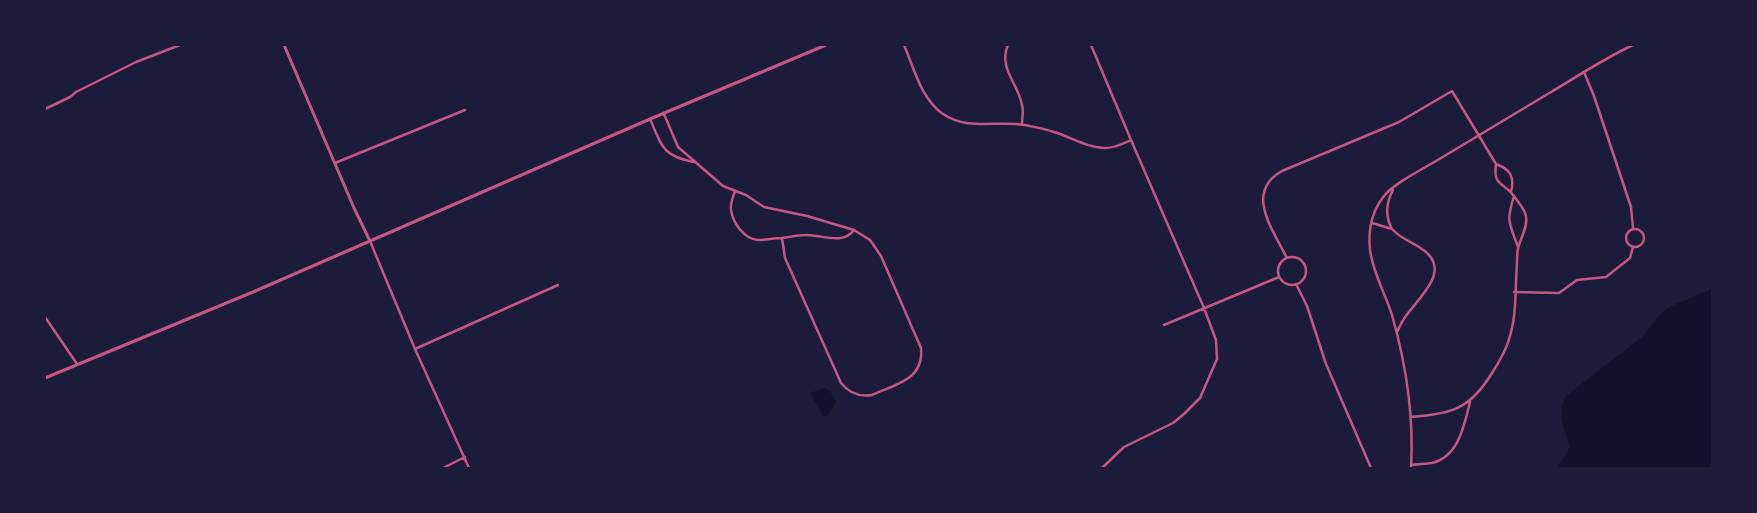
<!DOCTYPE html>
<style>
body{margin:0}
#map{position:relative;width:1757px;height:513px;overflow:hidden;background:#1b1b3a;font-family:Cabin,sans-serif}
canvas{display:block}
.frame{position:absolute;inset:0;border:46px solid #1b1b3a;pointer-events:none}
</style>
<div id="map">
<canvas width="1757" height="513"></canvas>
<div class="frame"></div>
</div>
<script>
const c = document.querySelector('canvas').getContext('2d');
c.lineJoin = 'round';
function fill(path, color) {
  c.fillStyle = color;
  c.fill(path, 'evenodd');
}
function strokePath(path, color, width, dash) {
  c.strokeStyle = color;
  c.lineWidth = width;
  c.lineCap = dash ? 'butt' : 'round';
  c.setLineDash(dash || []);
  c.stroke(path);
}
fill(new Path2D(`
 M1712 289V468H1557L1570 447C1564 428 1557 416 1565 397L1643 336 1660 315 1669 307Z
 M826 388 832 394 836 402 829 414 826 416H823L810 393Z`), '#12122b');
strokePath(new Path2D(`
 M904 45C914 68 921 99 943 114 968 131 997 120 1025 125 1034 127 1045 129 1054 132 1071 137 1088 148 1105 148 1114 148 1123 144 1131 140L1091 45
 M1008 45C998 68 1018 83 1022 105 1024 111 1022 118 1022 124
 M1584 72 1594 96 1631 207 1633 228
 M45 109 70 97 76 92 136 62 180 45
 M664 114 678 147 723 186 746 195 764 207 807 216 854 230 870 240 881 256 921 348C924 380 896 384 872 395 859 397 849 393 841 383L785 258 782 238C790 237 798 235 805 235 821 234 842 246 854 230
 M650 119C662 146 662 156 694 162
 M335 163 465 110
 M735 191C733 197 730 203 731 210 733 223 744 239 758 240 766 240 774 238 782 238
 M1511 192C1515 177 1510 169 1496 164 1493 187 1503 181 1514 196
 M1372 223 1392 229C1385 216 1386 203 1393 190
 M1626 238a9 9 0 1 1 18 0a9 9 0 1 1-18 0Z
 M1392 229C1403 241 1416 243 1427 253 1451 275 1412 303 1402 322 1400 325 1399 329 1397 332
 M370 241 415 349 469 468
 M1278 271a14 14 0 1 1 28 0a14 14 0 1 1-28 0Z
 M1287 258C1273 230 1244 192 1282 171L1399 122 1452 91 1496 164
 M1296 284 1307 306 1326 364 1371 468
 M1514 292 1559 293 1577 280 1606 277 1630 258 1633 247
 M45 317 77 364
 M1164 325 1279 277
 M415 349 558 285
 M1411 417C1452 414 1470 409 1492 373 1499 362 1506 351 1509 339 1517 316 1515 288 1517 263 1517 257 1517 250 1519 245 1522 235 1528 226 1526 216 1524 208 1518 202 1514 196 1506 222 1509 222 1518 247
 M1412 465C1418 464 1425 464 1432 463 1459 456 1464 426 1470 402
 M443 468 465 457
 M1102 468 1124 447 1173 423 1184 414 1200 398 1217 359 1216 340 1204 308 1131 140
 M1411 468C1414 417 1406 364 1392 315 1385 293 1373 273 1370 250 1368 231 1372 211 1384 196 1394 183 1425 168 1441 158 1477 136 1514 114 1551 92 1578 76 1605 58 1633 45`), '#c65784', 2.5);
strokePath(new Path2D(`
 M284 45 354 208 370 241
 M45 378 253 292 650 119 826 45`), '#c65784', 3);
</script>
